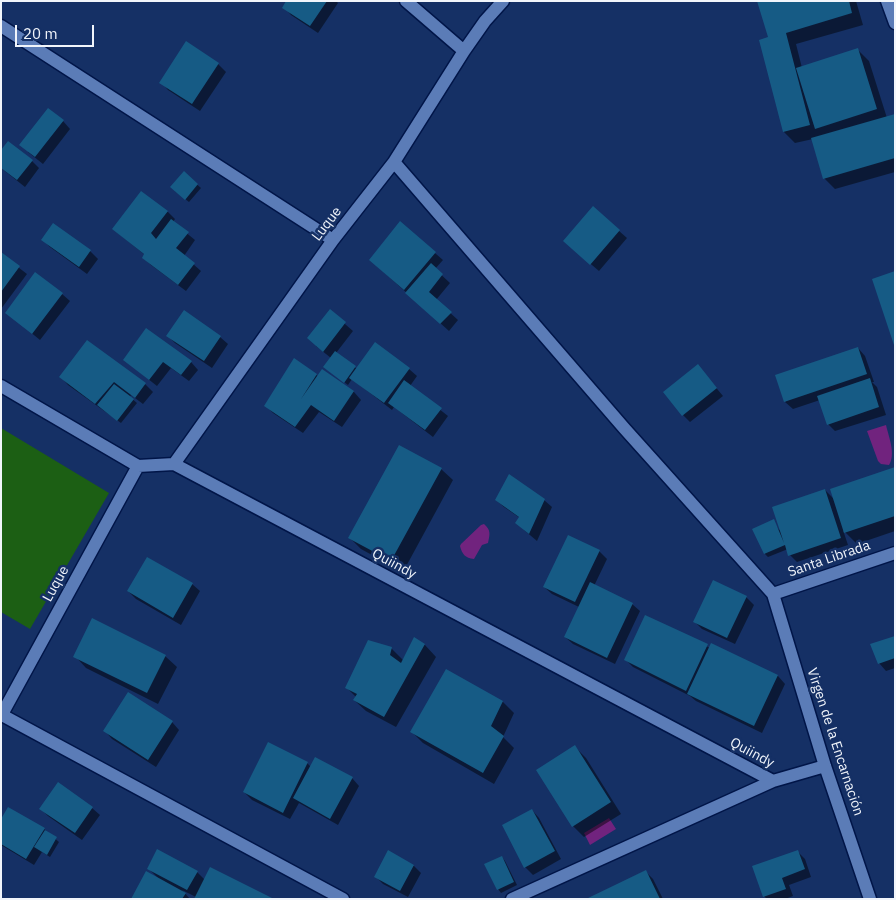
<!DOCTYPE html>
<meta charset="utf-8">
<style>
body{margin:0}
#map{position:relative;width:896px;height:900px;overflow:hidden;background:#153065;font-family:"IBM Plex Sans",sans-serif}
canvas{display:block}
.frame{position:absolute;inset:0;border:2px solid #f1f5fb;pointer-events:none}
.scale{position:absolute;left:15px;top:25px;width:79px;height:22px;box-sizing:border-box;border:2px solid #f1f5fb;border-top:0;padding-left:6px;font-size:15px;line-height:18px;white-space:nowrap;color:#f1f5fb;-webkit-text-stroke:4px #153065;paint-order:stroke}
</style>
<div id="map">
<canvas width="896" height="900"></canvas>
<div class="frame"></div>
<div class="scale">20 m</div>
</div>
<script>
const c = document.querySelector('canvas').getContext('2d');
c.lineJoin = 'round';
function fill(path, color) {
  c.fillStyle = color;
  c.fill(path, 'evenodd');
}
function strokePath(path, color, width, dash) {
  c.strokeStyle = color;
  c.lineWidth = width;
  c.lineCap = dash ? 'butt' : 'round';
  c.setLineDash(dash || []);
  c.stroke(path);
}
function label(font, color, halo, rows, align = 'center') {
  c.font = font + ' "IBM Plex Sans",sans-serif';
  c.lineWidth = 5;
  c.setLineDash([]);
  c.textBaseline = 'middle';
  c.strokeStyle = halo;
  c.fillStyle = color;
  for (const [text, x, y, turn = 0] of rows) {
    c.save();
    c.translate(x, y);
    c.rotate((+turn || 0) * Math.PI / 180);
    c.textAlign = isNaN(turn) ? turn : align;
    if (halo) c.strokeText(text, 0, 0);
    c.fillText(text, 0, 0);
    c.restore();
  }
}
fill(new Path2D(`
 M1 428 109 493 30 629 1 612Z`), '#1c5f14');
fill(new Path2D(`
 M886 425C889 438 896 454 889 465L881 464 878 461 867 431Z
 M484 524C491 530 490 534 488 543L482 545 474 559C465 558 462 554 460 546L461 544 481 525Z
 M609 818 616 829 590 845 584 833Z`), '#71237e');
fill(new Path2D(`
 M288 1H336L338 3 318 33 291 15 284 7Z
 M759 1H856L863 25 796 44 802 68 858 50 869 61 887 118 895 115V172L835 189 824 178 813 139 795 143 784 132 760 41 769 38Z
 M187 43 218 64 226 72 200 111 168 90 161 82Z
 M63 121 70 129 43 164 28 152Z
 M32 161 39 168 25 187 1 168Z
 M184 173 201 188 189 202 175 191Z
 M141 193 168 212 175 219 173 222 195 240 184 256 201 271 186 291 151 265 143 258 145 255 113 229Z
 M593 208 627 238 599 271 572 248Z
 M400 223 443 260 435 269 450 283 436 300 458 320 449 331 378 267Z
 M53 225 90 251 98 259 87 274 50 247 43 240Z
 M1 254 27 274 1 309Z
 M62 294 70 301 40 340 6 312Z
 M330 311 353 331 336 353 357 369H409L417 376 410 386 448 416 433 437 394 407 392 410 352 379 348 385 324 367 331 358 316 346Z
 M168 336 220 337 228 344 212 368 175 343Z
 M87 342 145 384 153 392 143 404 131 395 130 397 137 403 121 423 68 385 61 377Z
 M858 348 865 356 874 382H872L877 387 886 415 835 431 828 424 820 400 793 409 785 402Z
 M124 360 191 362 198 370 189 381 171 368 157 386Z
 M698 366 723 396 690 422 683 415Z
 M322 370 354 392 361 400 342 427 319 412 303 433 273 413 265 405 316 375 318 376Z
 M895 468V531L857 544 843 530 848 545 797 562 790 555 788 549 768 557 765 554 754 529 773 521 779 530 781 529 825 490 835 500Z
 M441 469 453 480 403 572 361 549 350 538Z
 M496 500H544L552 507 537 541 524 530 520 518 504 507Z
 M599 551 607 559 594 586 632 604 640 611 615 664 573 644 565 637 579 607 552 594 544 587Z
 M192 584 200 591 181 625 136 599 128 591Z
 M746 597 754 605 735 644 702 629 695 622Z
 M646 616 710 648 712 645 778 676 785 684 762 733 696 701 690 696 633 667 626 660Z
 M895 637V668L886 671 879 663Z
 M415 639 425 645 436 657 396 727 366 711 354 700 356 697 347 688 369 641 392 649 403 660Z
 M75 656H165L177 667 158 704 86 668Z
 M447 671 503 702 514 713 503 737 514 748 494 784 423 743 412 732Z
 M172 722 179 730 156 767 112 739 105 731Z
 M575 747 586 758 621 814 584 837 573 826Z
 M307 763 311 767 352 778 359 786 338 825 299 803 290 819 252 800 244 792Z
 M92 808 100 815 82 840 48 816 41 809Z
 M532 810 539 818 561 859 533 875 525 867Z
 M1 821 44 829 59 842 50 857 42 852 34 865 1 845Z
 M389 852 414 866 421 873 408 897 383 884 375 876Z
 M798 852 805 859 811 877 789 885 793 896 785 899H767L764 896Z
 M502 857 505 861 517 885 501 893 498 889Z
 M148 868 197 872 205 880 196 897 182 890 190 899H133L158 878Z
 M645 871 653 879 663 899H588Z`), '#0007');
fill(new Path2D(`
 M286 1H327L310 26 282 8Z
 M757 1H849L852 13 786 33 810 125 783 132 759 40 768 37Z
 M186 41 219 63 192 104 159 83Z
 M858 48 877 109 815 129 796 68Z
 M48 108 64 120 35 157 19 145Z
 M895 114V158L823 179 811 138Z
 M8 141 33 160 17 180 1 168V150Z
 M184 171 198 184 185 200 170 187Z
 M141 191 168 211 151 233 156 239 171 219 189 232 176 248 195 263 178 285 142 258 144 254 112 229Z
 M593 206 620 230 590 265 563 241Z
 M400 221 436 252 404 290 369 260Z
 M53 223 91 250 79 267 41 240Z
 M1 252 20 266 1 292Z
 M431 263 443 274 429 292 452 312 440 324 405 293Z
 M895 271V345H894L872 279Z
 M35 272 63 293 32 334 5 313Z
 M330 309 346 322 323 352 307 338Z
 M184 310 221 336 204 361 166 336Z
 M146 328 192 361 181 375 163 362 149 380 123 360Z
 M87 340 146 383 135 398 114 382 95 404 59 377Z
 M375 342 410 368 384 403 349 378Z
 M858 347 867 374 784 402 775 375Z
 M335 351 356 366 344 383 323 367Z
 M294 358 317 374 301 399 322 369 354 391 334 421 311 405 295 427 264 406Z
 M698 364 717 388 682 416 663 392Z
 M870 378 879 407 827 425 817 396Z
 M404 380 442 408 425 430 388 403Z
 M114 384 134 399 117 421 97 405Z
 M399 445 442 468 391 561 348 538Z
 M895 467V516L844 533 830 489Z
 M509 474 545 499 529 534 515 523 519 517 495 500Z
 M825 489 841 538 788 556 785 545 764 554 752 529 774 519 784 543 772 507Z
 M568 535 600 550 575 602 543 587Z
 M147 557 193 583 173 618 127 591Z
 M713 580 747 596 727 638 693 622Z
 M590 582 633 603 607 658 564 637Z
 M645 615 708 644 686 691 624 660Z
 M92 618 166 655 147 693 73 657Z
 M895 636V658L878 664 870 644Z
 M414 637 425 644 384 717 353 700 357 694 345 688 368 640 392 647 390 655 401 663Z
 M711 643 778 675 754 726 687 694Z
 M446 669 503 701 491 726 504 736 483 773 410 732Z
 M128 692 173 721 148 760 103 731Z
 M268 742 308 762 283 813 243 792Z
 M575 745 611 802 572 827 536 770Z
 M315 757 353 777 330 819 293 798Z
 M58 782 93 807 75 833 39 809Z
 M8 807 45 828 26 859 1 844V819Z
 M532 809 555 851 524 868 502 825Z
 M45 830 57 837 47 855 34 847Z
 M157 849 198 871 187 890 147 869Z
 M388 850 414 865 400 891 374 877Z
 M798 850 805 869 782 878 786 889 763 897 752 866Z
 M502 856 514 882 497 890 484 864Z
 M210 867 274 899H194Z
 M646 870 660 899H586Z
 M146 871 186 893 182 899H131Z`), '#165b85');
const minor = new Path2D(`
 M406 1 464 51
 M887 1 895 23
 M1 26 333 240
 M394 162 624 428 773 594 825 766 870 899
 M1 386 138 466 174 464 773 781
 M174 464 333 240 394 162 464 51 485 21 503 1
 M773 594 895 553
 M2 715 343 899
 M1 716 138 466
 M512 899 773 781 825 766`);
strokePath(minor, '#001548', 15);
strokePath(minor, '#5b7cb7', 12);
label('14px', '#f1f5fb', '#153065', [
 ["Luque",327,224,-53],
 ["Santa Librada",829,559,-19],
 ["Quiindy",394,564,28],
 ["Luque",56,584,-61],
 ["Virgen de la Encarnación",835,742,72],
 ["Quiindy",752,753,28]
]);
</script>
